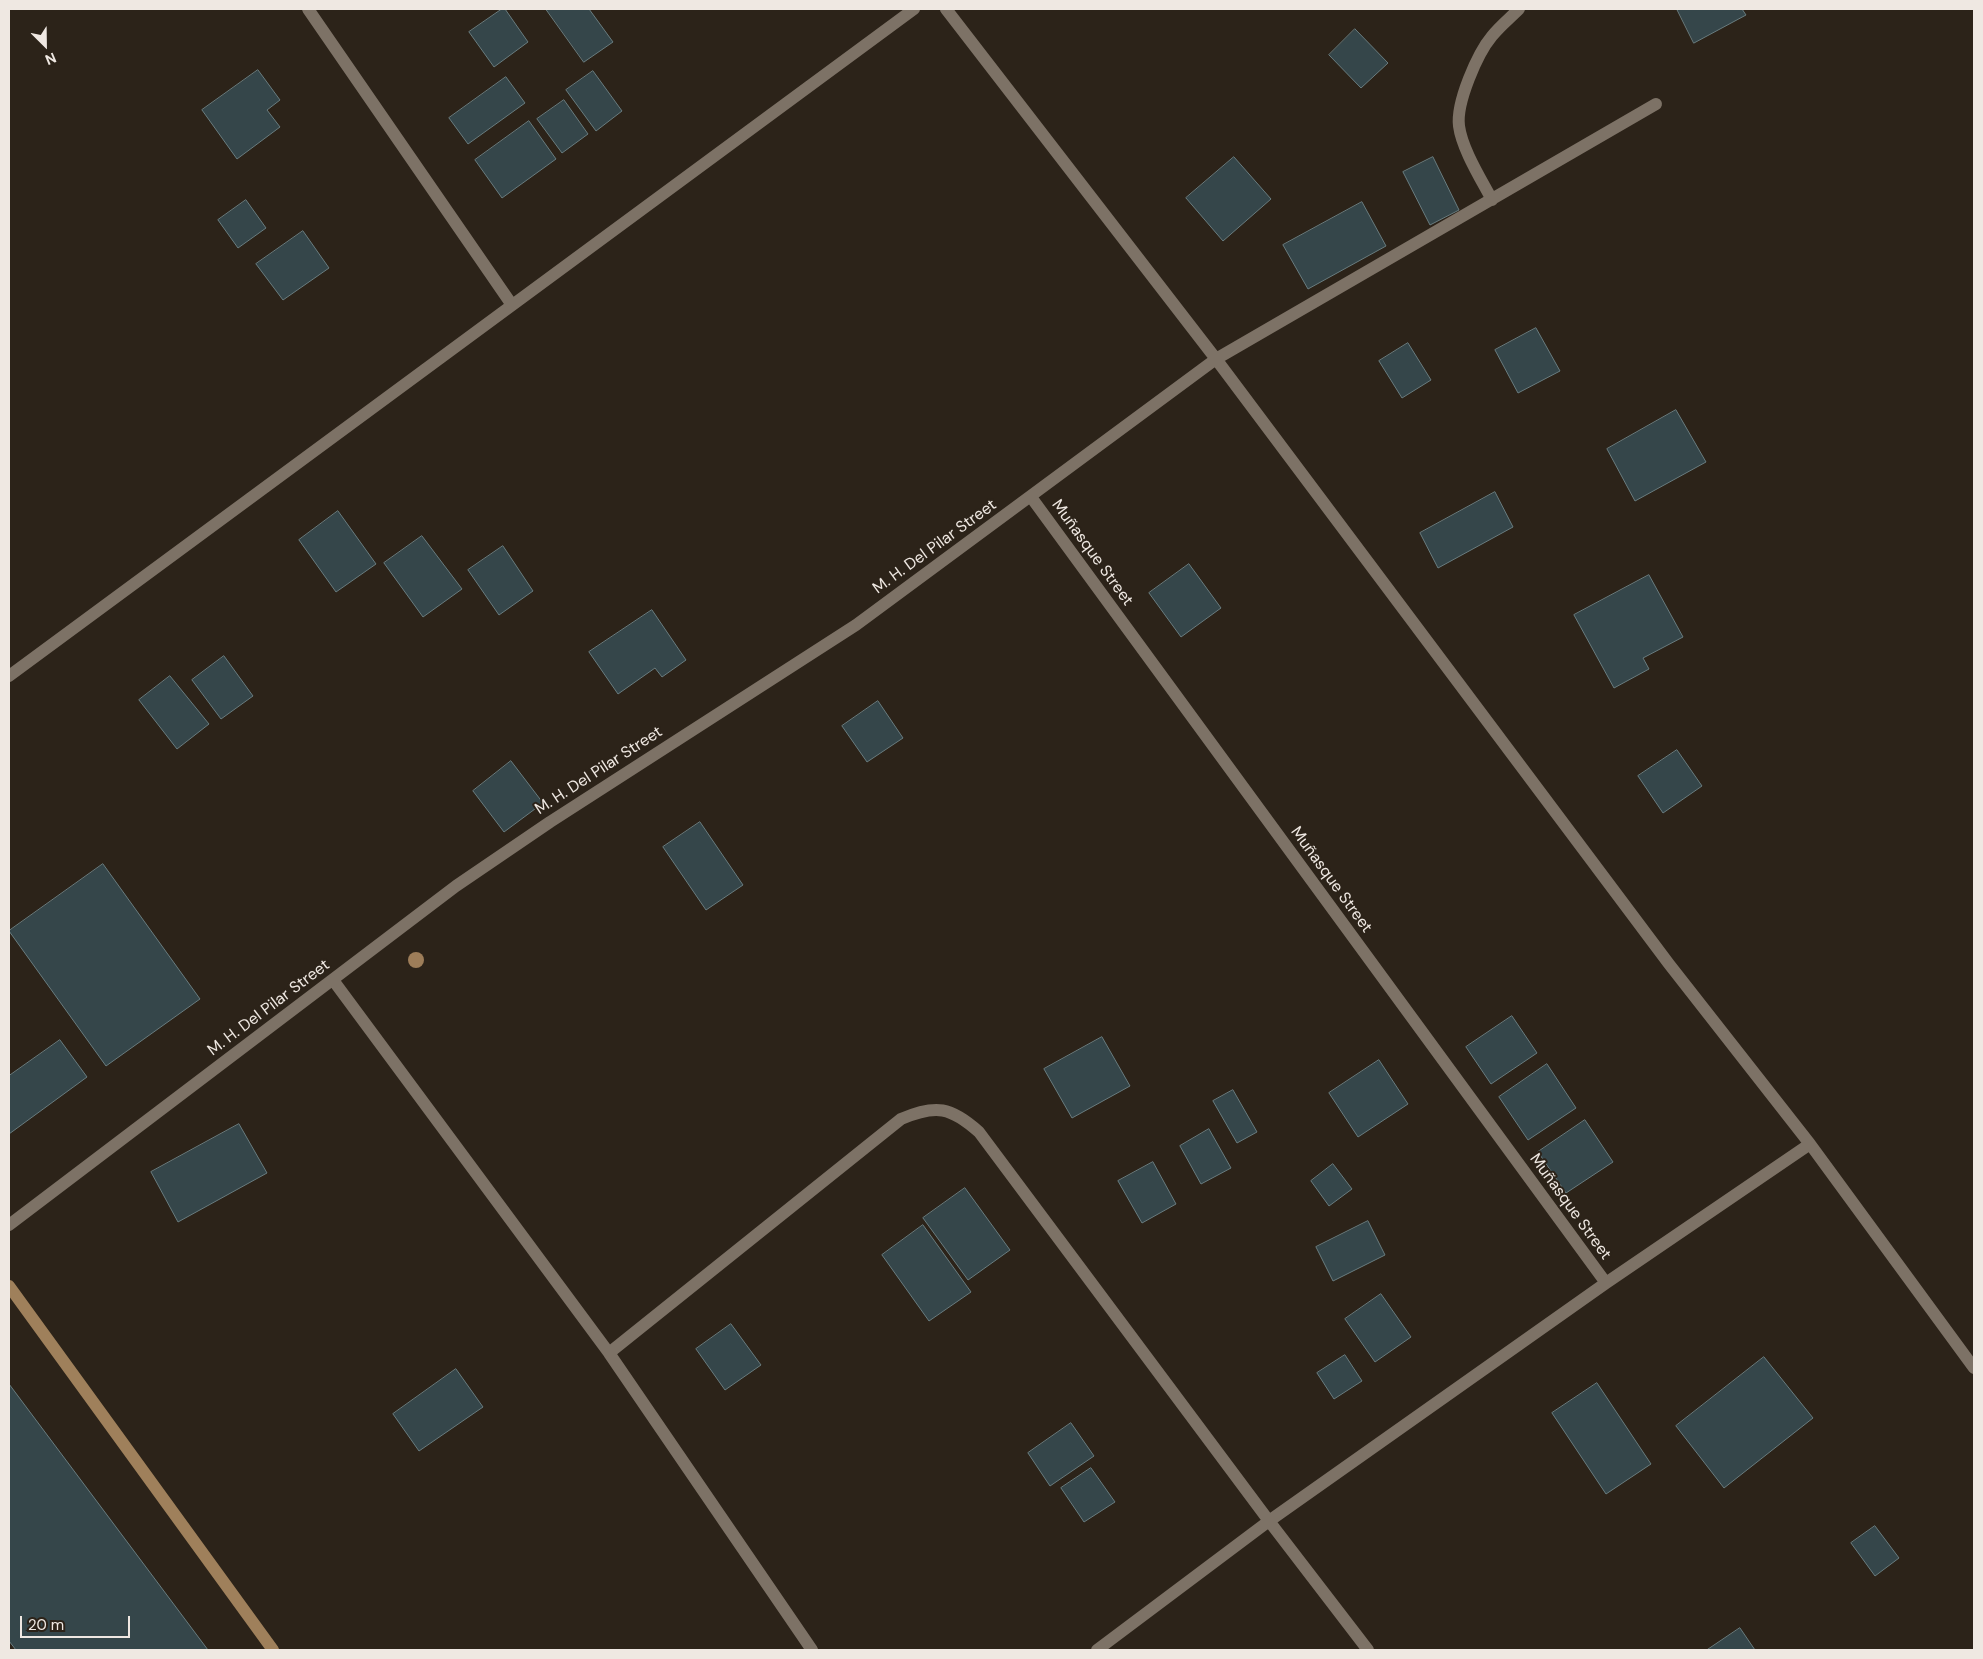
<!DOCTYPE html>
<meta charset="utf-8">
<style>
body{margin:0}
#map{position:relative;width:1983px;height:1659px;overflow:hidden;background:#2c2319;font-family:"DM Sans",sans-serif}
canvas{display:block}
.frame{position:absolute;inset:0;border:10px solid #efe8e2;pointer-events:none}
.north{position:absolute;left:20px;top:20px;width:50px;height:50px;-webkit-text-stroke:4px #2c2319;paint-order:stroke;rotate:157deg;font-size:14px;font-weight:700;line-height:20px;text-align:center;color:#efe8e2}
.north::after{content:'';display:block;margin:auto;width:18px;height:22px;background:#efe8e2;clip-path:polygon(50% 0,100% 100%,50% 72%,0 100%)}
.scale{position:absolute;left:20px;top:1616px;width:110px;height:22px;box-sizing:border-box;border:2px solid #efe8e2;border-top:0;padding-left:6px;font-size:15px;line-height:18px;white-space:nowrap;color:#efe8e2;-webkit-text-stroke:4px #2c2319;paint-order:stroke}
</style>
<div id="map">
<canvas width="1983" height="1659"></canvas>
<div class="frame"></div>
<div class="north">N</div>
<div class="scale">20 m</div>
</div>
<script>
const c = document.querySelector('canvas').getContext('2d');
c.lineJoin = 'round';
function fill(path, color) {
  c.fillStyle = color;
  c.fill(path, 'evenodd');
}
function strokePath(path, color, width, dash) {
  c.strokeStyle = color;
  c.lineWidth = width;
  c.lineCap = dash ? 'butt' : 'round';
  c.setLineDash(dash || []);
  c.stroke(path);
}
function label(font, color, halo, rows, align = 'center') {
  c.font = font + ' "DM Sans",sans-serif';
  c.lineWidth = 4;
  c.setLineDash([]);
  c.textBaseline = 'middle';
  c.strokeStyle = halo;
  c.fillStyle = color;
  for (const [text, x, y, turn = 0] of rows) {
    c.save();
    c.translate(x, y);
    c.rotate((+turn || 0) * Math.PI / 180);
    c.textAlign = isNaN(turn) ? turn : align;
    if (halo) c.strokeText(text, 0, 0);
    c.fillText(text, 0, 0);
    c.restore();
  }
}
const building = new Path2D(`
 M502 9H505L528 42 494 67 469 32Z
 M546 9H589L613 42 584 62Z
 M1677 9H1742L1746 15 1694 43Z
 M1355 29 1388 63 1361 88 1329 55Z
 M258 70 280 100 267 110 280 127 237 159 202 110Z
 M593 71 622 111 596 131 566 90Z
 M506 77 525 103 468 144 449 118Z
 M564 100 588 134 562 153 537 119Z
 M529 121 556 159 502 198 475 160Z
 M1234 157 1271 199 1223 241 1186 198Z
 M1433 157 1459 210 1430 225 1403 172Z
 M246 200 266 228 238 248 218 220Z
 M1362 202 1386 246 1308 289 1283 245Z
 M303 231 329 268 283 300 256 264Z
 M1536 328 1560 371 1518 393 1495 350Z
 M1408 343 1431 380 1402 398 1379 361Z
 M1676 410 1706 462 1635 501 1607 449Z
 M1495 492 1513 527 1438 568 1420 533Z
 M338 511 376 564 336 592 299 540Z
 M422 536 462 589 423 617 384 563Z
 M503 546 533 591 499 615 468 570Z
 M1189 564 1221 608 1181 637 1149 593Z
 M1649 575 1683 637 1643 658 1649 669 1614 688 1574 615Z
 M652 610 686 660 662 677 655 668 618 694 589 652Z
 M224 656 253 696 221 719 192 680Z
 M170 676 209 724 177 749 139 700Z
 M878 701 903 738 867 762 842 726Z
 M1677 750 1702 786 1663 813 1638 776Z
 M511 761 543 803 504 832 473 791Z
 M700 822 743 885 706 910 663 847Z
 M103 864 200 999 106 1066 9 931Z
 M1512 1016 1537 1053 1491 1084 1466 1047Z
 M1102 1037 1130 1086 1072 1118 1044 1069Z
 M60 1040 87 1077 9 1134V1076Z
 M1379 1060 1408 1104 1358 1137 1329 1093Z
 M1547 1064 1576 1108 1528 1140 1499 1097Z
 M1233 1090 1257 1132 1237 1143 1213 1101Z
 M1585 1120 1613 1162 1566 1193 1538 1152Z
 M239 1124 267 1173 178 1222 151 1172Z
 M1209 1129 1231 1168 1201 1184 1180 1146Z
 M1153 1162 1176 1204 1142 1223 1118 1181Z
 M1333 1164 1352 1189 1329 1206 1311 1181Z
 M965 1188 1010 1250 968 1280 923 1218Z
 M1368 1221 1385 1255 1333 1281 1316 1247Z
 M923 1225 971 1292 929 1321 882 1255Z
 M1381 1294 1411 1337 1375 1362 1345 1319Z
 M731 1324 761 1365 725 1390 696 1349Z
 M1345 1355 1362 1381 1334 1399 1317 1373Z
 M1764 1357 1813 1418 1724 1488 1676 1426Z
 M456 1369 483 1407 419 1451 393 1414Z
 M1597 1383 1651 1464 1606 1494 1552 1413Z
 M9 1384 208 1650H16L9 1641Z
 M1071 1423 1094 1456 1050 1486 1028 1453Z
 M1091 1468 1115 1502 1084 1522 1061 1488Z
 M1875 1526 1899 1558 1875 1576 1851 1543Z
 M1740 1628 1755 1650H1707Z`);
fill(building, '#35464a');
strokePath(building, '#697c7f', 1);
strokePath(new Path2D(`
 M308 9 512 305
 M946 9 1216 359 1669 964 1810 1144 1974 1368
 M1492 200C1481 179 1462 149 1459 126 1456 103 1477 54 1492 36 1500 26 1510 18 1519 9
 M1031 497 1606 1283
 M9 676 914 9
 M333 980 609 1353 812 1650
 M9 1225 456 886 550 822 856 625 1216 359 1656 104
 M609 1353 901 1119C936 1104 951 1107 979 1132L1269 1521 1368 1650
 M1097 1650 1269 1521 1606 1283 1810 1144`), '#7d7266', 12);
strokePath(new Path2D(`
 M9 1286 273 1650`), '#9f805b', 12);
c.fillStyle = '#9d7d59';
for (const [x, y] of [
 [416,960]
]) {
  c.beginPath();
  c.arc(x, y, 8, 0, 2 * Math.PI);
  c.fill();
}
label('16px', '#efe8e2', '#2c2319', [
 ["M. H. Del Pilar Street",935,547,-36],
 ["Muñasque Street",1092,553,54],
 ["M. H. Del Pilar Street",599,771,-33],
 ["Muñasque Street",1331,880,54],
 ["M. H. Del Pilar Street",269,1008,-37],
 ["Muñasque Street",1570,1207,54]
]);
</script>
